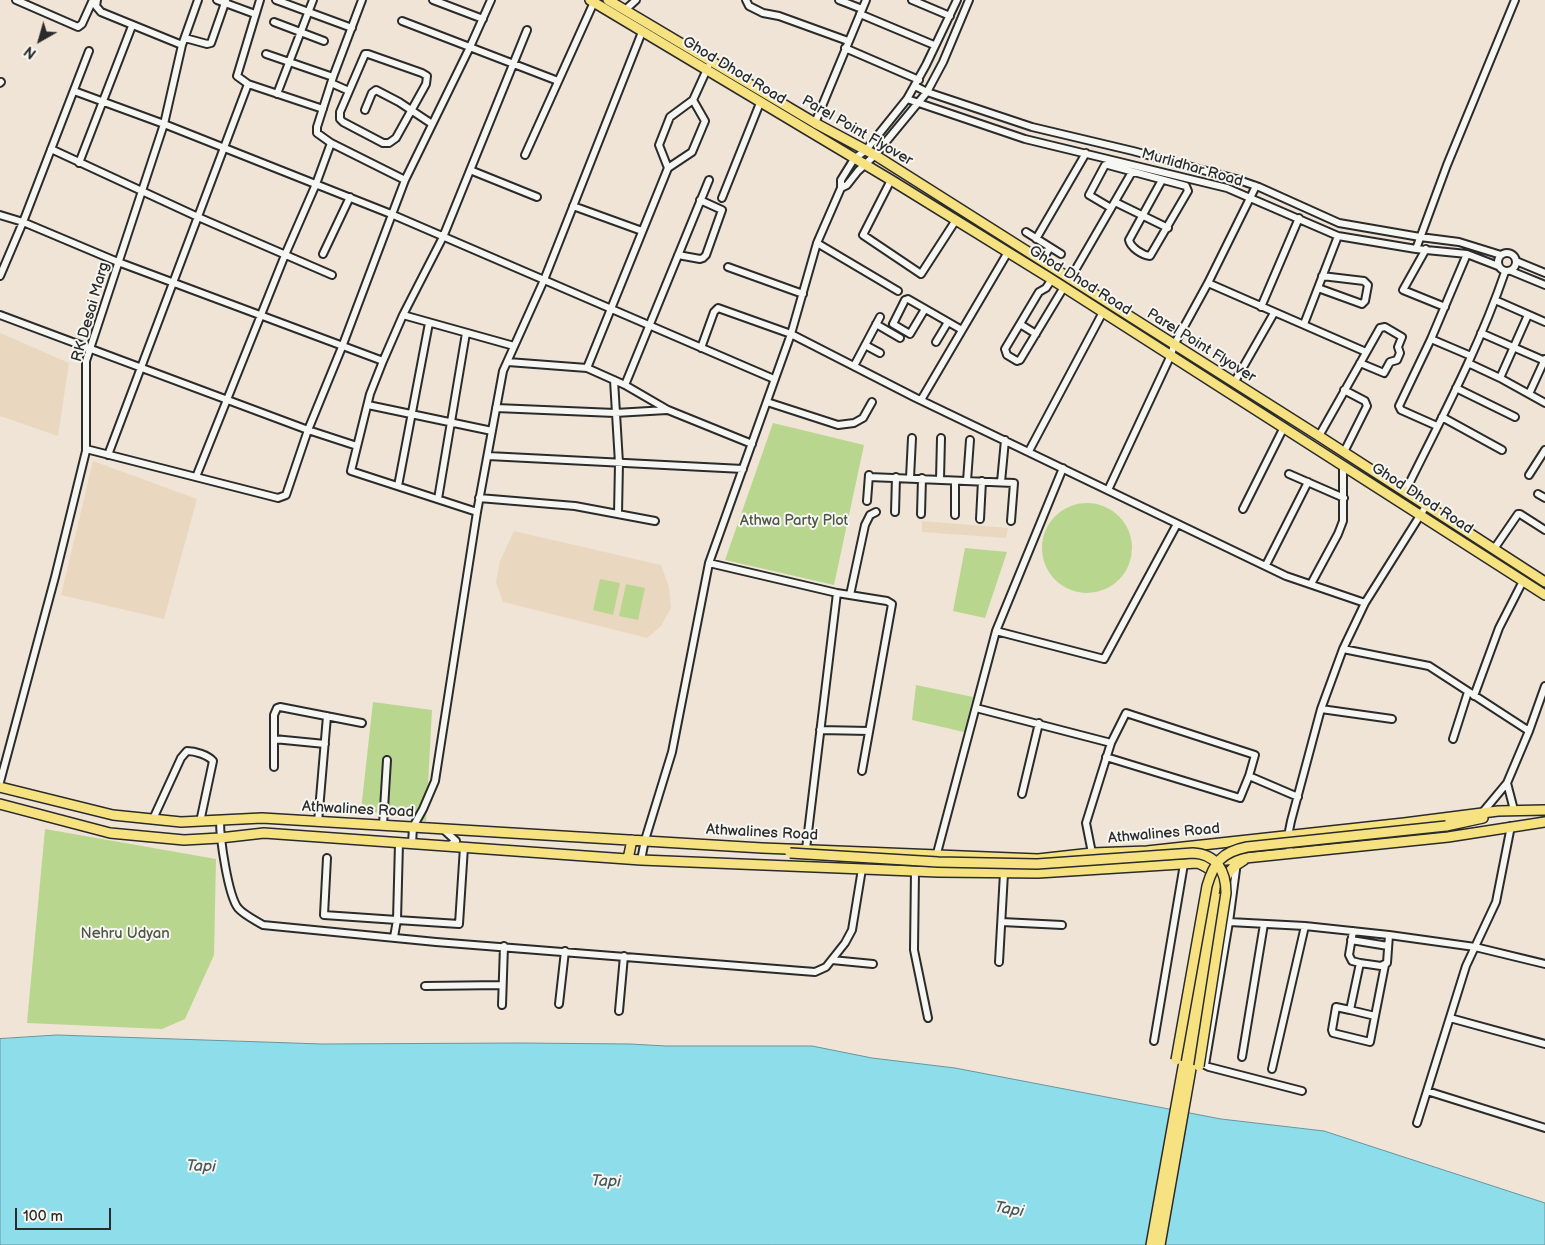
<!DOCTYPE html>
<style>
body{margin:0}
#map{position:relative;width:1545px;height:1245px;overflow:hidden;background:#efe4d5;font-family:"Balsamiq Sans",sans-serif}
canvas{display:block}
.north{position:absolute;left:15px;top:15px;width:50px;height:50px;-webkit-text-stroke:4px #f6f6f2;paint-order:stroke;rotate:218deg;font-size:14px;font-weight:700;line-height:20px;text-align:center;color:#2b2b2b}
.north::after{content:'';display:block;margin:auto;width:18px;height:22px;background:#2b2b2b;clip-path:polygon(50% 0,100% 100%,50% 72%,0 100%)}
.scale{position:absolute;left:15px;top:1208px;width:96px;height:22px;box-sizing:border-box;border:2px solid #2b2b2b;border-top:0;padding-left:6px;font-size:15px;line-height:18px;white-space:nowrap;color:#2b2b2b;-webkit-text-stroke:4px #f6f6f2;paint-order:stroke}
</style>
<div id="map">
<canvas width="1545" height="1245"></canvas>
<div class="north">N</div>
<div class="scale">100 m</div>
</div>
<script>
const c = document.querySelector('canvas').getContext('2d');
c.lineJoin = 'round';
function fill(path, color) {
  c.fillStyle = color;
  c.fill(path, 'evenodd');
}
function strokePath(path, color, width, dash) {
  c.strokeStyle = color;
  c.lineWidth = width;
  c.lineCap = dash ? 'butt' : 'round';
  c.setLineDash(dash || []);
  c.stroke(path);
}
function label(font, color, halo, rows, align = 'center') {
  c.font = font + ' "Balsamiq Sans",sans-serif';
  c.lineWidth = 4;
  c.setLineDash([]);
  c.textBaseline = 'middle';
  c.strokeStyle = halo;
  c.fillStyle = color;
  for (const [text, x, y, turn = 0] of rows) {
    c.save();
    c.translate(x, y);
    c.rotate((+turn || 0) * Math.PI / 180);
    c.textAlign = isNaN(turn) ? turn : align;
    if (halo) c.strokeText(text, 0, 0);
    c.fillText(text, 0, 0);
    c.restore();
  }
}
fill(new Path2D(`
 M0 333 69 363 58 436 0 416Z
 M93 461 197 499 164 619 61 595Z
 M922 521 1008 528 1006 538 922 532Z
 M514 531 661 565 669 587 671 608 661 626 647 638 503 602 496 582 500 561Z`), '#ead7c0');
fill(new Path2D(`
 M773 423 864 445 834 585 725 560Z
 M1042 548a45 45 0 1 1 90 0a45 45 0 1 1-90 0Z
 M965 548 1007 552 985 618 953 611Z
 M600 579 620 583 613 615 593 610Z
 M626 584 645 588 638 620 619 616Z
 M916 685 973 697 964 732 912 720Z
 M373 702 432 710 426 821 361 810Z
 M45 829 216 859 214 955 185 1019 162 1029 27 1023Z`), '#b9d68f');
const water = new Path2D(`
 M57 1035 322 1044 519 1043 630 1044 666 1046H812L872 1058 955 1068 1221 1119 1324 1131 1545 1203V1245H0V1039Z`);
fill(water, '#8eddeb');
strokePath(water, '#66969e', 1);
const minor = new Path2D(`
 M16 0 78 27 82 24 92 2
 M97 0 96 6 101 12 182 45
 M217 0 255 14
 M260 0 237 76 248 84 323 109
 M276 0 352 28
 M362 0 333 77 317 127V133L331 143 405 180
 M433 0 483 19
 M746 0 749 6 763 13 779 16 848 41
 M839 0 862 9
 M912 0 950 16
 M957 0 926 65 907 99 866 150 854 159 841 180V188L847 185 858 171 875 155 927 92 943 62 969 0
 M625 10 636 0
 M860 14 934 45
 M402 21 558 81
 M274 22 324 41
 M527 30 443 237 403 315 383 361 370 394 351 471 477 512 503 371 544 280 642 32
 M185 38 207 44 211 43 226 0
 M845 48 919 80
 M266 54 333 77
 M365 54H368L422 73 427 76 426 84 396 138 389 143H383L343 122 340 119V112Z
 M0 83 1 82
 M331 83 349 91
 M915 86 927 92 1032 127 1133 151 1236 179 1259 187 1339 223 1420 237 1459 242 1501 255
 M74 91 164 124 391 214 774 379
 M277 94 313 0
 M907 99 1025 139 1227 188 1338 236 1416 249 1467 254 1498 266
 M365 110 372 93 376 90 399 102 432 124
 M815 123 866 0
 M51 149 198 217 332 275
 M525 155 594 2
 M79 163 132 26
 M668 168 659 145 670 117 693 100
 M470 170 537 197
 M891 180 863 235 921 274 956 220
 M722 198 760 103
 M1115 202 1168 228
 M573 206 642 231
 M1111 208 1089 195 1105 165H1108L1186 186 1188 191 1150 256C1142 255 1131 248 1129 240L1162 180
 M0 215 23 222 118 262 383 361
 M1026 232 1061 254
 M1036 239 1086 153
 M817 243 898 291
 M1416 249 1447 165 1515 0
 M1426 249 1403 290 1445 307
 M1498 262a9 9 0 1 1 18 0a9 9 0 1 1-18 0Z
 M323 254 350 197
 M678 255 700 259 703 258 706 255 722 210 700 200
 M1042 261 1050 247
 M1516 261 1545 273
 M728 267 803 294
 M1511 271 1545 285
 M0 276 23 222 89 51
 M1052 279 1046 288 1039 292 1005 349 1007 355 1017 361 1020 360 1064 287
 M1070 279 1132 172
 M1208 283 1366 352
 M1318 288 1362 304 1365 301 1368 285 1364 281 1322 276
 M1495 300 1545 322
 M1261 307 1299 218
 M925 309 910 334 893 324 905 300 908 299 962 330
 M0 315 308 430 357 446
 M403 315 514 346
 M876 324 900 338
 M1020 324 1036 334
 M1304 324 1338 236
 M1481 333 1545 361
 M1431 339 1471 356
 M936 342 948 322
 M865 345 880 353
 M701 348 714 312 718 308 791 334 916 398 1286 576 1365 603 1343 649 1321 709 1291 821 1288 836 1290 853
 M508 362 587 368 625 385 668 410 752 444
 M1468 363 1500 378 1545 403
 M854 366 880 317
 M587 368 668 168 692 152 705 121 693 100 708 67
 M1500 378 1528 315
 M614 380 619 463 618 514
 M1234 383 1274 313
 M625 385 709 180
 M1456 388 1515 417
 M1529 394 1545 359
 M921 400 1008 252
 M767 402 838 425 854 423 863 418 872 402
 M368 405 492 431
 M496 408 615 413 667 410
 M1442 417 1502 450
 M1437 426 1401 410 1399 406 1431 339 1467 254
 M1319 436C1339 400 1360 364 1380 328L1385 327 1402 337 1398 347 1400 353 1397 360 1390 362 1384 373 1360 363
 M86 449 278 498 286 495 308 430 342 347 405 180 470 47 491 0
 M1029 451 1103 312
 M1344 452 1367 406 1365 401 1344 390
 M108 455 248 84
 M488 456 743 469
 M1289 474 1344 498
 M1529 475 1545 450
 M196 477 285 255 316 184 331 143
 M869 477 1014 483 1011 521
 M910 478 912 438
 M940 479 941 438
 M967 481 970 440
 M1001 482 1005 440
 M398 486 429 323
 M1108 490 1171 355 1174 345 1208 283 1256 186
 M1405 492C1441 419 1479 348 1505 272
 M1538 494 1545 498
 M479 498 575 506 655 521
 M438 499 466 333
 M867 501 869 475
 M1243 509 1284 427
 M895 512 896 477
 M921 514 922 478
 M955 515V481
 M980 519 982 481
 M1494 549 1518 514H1520L1545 530
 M709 563 837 593 887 601 892 604 862 771
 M1266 565 1308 482
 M1311 584 1338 534 1343 521V465
 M850 595 865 525 870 515 876 512
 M1365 603 1426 506
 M996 631 1104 659 1177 524
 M1343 649 1429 666 1529 731
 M1474 696 1499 628 1523 581
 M976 708 1111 743
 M1321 709 1392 719
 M820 730 869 731
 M274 739 325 744
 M1453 739 1468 692
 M1106 757 1240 798 1249 776
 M274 767V715L277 708 280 707 362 723
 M0 782 55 577 86 451V361L164 124 182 45 198 0
 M1507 783 1529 731 1545 686
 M1022 794 1039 723
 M1482 813 1507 783 1514 810
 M153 819 181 758 187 751C195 751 208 755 213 761L200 822
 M220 821C220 839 228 895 238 908 244 915 255 920 263 925L436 942 802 971 815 972 826 967 845 943 852 930 862 869
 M318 822 327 716
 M383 825 387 760
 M443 829 456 841 448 846
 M412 844 413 827 423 809 435 781 477 512
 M806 849 837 593
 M1092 853 1086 823 1111 743 1126 713 1255 755 1249 776 1298 797
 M327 858 324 915 397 920 399 843
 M641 860 645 840 672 752 709 563 791 334 817 243 841 188
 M1237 862 1229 922 1205 1065 1209 1067 1302 1091
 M915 871 914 950 928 1018
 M932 872 996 631 1063 468
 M1002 922 1062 925
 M1229 922 1305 926 1389 935 1475 947 1545 964
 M1353 931 1349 955 1352 961 1360 963 1350 1010 1336 1007 1332 1030 1333 1033 1370 1042 1375 1016
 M394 937 397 920 459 924 464 847
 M1351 940 1388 946
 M832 960 873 964
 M999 962 1004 873
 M1360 963 1381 966 1387 963 1389 935
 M425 986 502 985
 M559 1004 565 951
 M502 1005 504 946
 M1350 1010 1375 1016 1385 965
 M619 1011 624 956
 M1450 1018 1545 1044
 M1154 1041 1184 864
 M1242 1057 1264 924
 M1272 1069 1305 926
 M1427 1091 1545 1128
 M1417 1123 1466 966 1496 902 1511 826`);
const major = new Path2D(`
 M590 0 891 180 1048 277 1545 595
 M608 0 815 123 875 155 1319 436 1545 582
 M0 787 113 815 181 822 262 818 762 848 1038 859 1092 853 1147 851 1404 823 1498 811 1545 810
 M0 804 110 833 184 840 220 838 264 833 641 860 938 872 1038 873 1197 863 1448 837 1545 822
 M1446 826 1483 818
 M628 859 632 840
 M1223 885C1226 873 1233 866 1244 860
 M1151 1245 1215 889C1216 873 1212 869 1198 863
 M1160 1245 1221 898`);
strokePath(minor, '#2b2b2b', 10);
strokePath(major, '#2b2b2b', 12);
strokePath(minor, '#f6f6f2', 6);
strokePath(major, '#f6e281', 9);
const majorBridge = new Path2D(`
 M790 853 938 862 1037 864 1193 853C1217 854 1226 872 1226 893L1199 1066
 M1176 1060 1207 886C1214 862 1222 852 1247 847L1446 826`);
strokePath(majorBridge, '#2b2b2b', 12, []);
strokePath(majorBridge, '#f6e281', 9);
label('15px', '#2b2b2b', '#f6f6f2', [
 ["Ghod Dhod Road",734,71,31],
 ["Parel Point Flyover",857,131,30],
 ["Murlidhar Road",1192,168,16],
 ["Ghod Dhod Road",1080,281,32],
 ["RK Desai Marg",91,312,-74],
 ["Parel Point Flyover",1201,346,32],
 ["Ghod Dhod Road",1422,499,33],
 ["Athwalines Road",358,810,3],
 ["Athwalines Road",762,833,3],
 ["Athwalines Road",1164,834,-5]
]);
label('15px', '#4e5644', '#f6f6f2', [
 ["Athwa Party Plot",794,521],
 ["Nehru Udyan",125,934]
]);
label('italic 16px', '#44585b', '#f6f6f2', [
 ["Tapi",201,1167,2],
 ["Tapi",606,1182,2],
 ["Tapi",1009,1210,10]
]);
</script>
